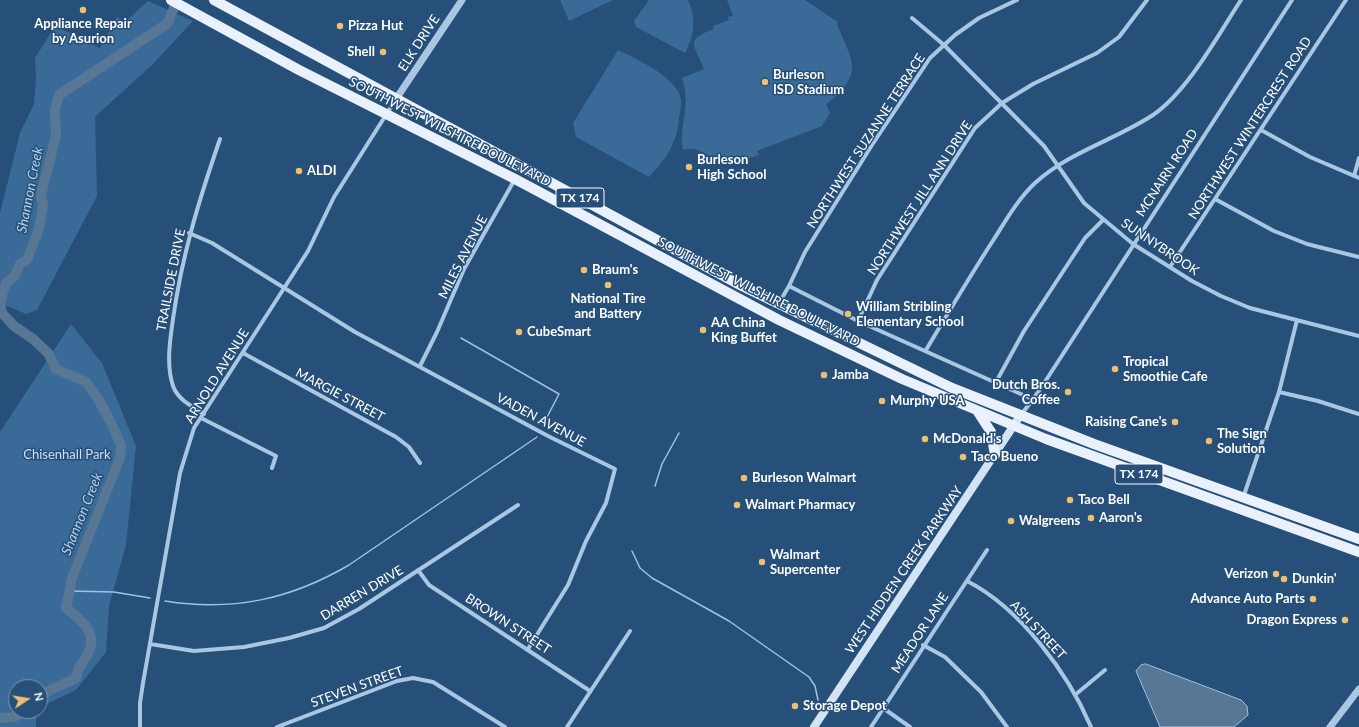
<!DOCTYPE html>
<style>
body{margin:0}
#map{position:relative;width:1359px;height:727px;overflow:hidden;background:#264f79;font-family:Lato,sans-serif}
canvas{display:block}
.north{position:absolute;left:8px;top:679px;width:40px;height:40px;box-sizing:border-box;background:#264f79;border:1px solid #7d95af;border-radius:50%;rotate:78deg;font-size:11px;font-weight:700;line-height:16px;text-align:center;color:#fff}
.north::after{content:'';display:block;margin:auto;width:14px;height:18px;background:#ecc06f;clip-path:polygon(50% 0,100% 100%,50% 72%,0 100%)}
</style>
<div id="map">
<canvas width="1359" height="727"></canvas>
<div class="north">N</div>
</div>
<script>
const c = document.querySelector('canvas').getContext('2d');
c.lineJoin = 'round';
function fill(path, color) {
  c.fillStyle = color;
  c.fill(path, 'evenodd');
}
function strokePath(path, color, width, dash) {
  c.strokeStyle = color;
  c.lineWidth = width;
  c.lineCap = dash ? 'butt' : 'round';
  c.setLineDash(dash || []);
  c.stroke(path);
}
function label(font, color, halo, rows, align = 'center') {
  c.font = font + ' Lato,sans-serif';
  c.lineWidth = 3;
  c.setLineDash([]);
  c.textBaseline = 'middle';
  c.strokeStyle = halo;
  c.fillStyle = color;
  for (const [text, x, y, turn = 0] of rows) {
    c.save();
    c.translate(x, y);
    c.rotate((+turn || 0) * Math.PI / 180);
    c.textAlign = isNaN(turn) ? turn : align;
    if (halo) c.strokeText(text, 0, 0);
    c.fillText(text, 0, 0);
    c.restore();
  }
}
fill(new Path2D(`
 M560 0H613L569 21Z
 M649 0H688C697 19 694 36 685 53L636 27 634 21Z
 M727 0H805L838 22 837 24C841 35 852 55 852 66 853 81 838 96 826 104L830 113 822 126 757 151 759 155 727 165C712 161 699 144 683 150 678 124 692 108 682 78L704 69C694 44 684 40 714 29L713 26 729 20 728 17 733 16Z
 M148 1 193 21 154 63 95 117 97 196 37 310 26 314 0 303V213L20 133 34 104 36 79 35 58 55 26 100 48 117 17 125 22Z
 M618 50C635 58 679 78 681 100 681 106 680 113 679 119 677 144 665 160 649 177L576 137 573 123Z
 M71 324 102 363 136 446 126 545 109 606 106 652 76 690 40 707V687H16V711H36V727H0V432Z`), '#3a6a97');
const water = new Path2D(`
 M1146 664 1241 700 1247 706 1248 715 1234 727H1160L1136 671 1141 665Z`);
fill(water, '#587795');
strokePath(water, '#9ec2e4', 1);
strokePath(new Path2D(`
 M461 338 559 394 543 425
 M655 486 662 464 679 433
 M632 551 640 568 652 578 729 621 809 677 815 686 818 700
 M69 591 114 592 150 598
 M165 601C233 612 291 599 349 565L537 437`), '#9ec2e4', 1.5);
strokePath(new Path2D(`
 M40 697C51 686 64 686 76 678 79 663 83 665 88 653 99 633 80 619 66 608L72 578 120 458 121 445 110 421 97 397 86 382 56 369 48 353 33 339 14 326 2 313 0 303 3 291 7 282 14 277 20 264 27 260 39 229 43 205 41 195 56 136 55 110 59 95 168 23 177 0
 M0 718 14 717 25 711`), '#587795', 10);
strokePath(new Path2D(`
 M912 18 944 45 1044 146 1084 203 1133 244 1192 281 1221 296 1250 308 1359 336
 M1261 130 1310 157 1359 178
 M1354 176 1359 158
 M1215 199 1274 231 1307 244 1359 257
 M189 233 212 243 355 332 548 436 615 469 606 503 586 541 568 585 528 649
 M1170 267 1346 0
 M789 286 858 321 1032 399
 M779 303 789 286 805 252 872 145 930 58 955 35 979 18 1017 0
 M858 321 877 280 975 128 1002 103 1033 84 1097 53 1119 37 1147 0
 M926 350C948 313 970 276 994 239 1006 220 1018 199 1035 183 1069 152 1115 140 1153 115 1188 91 1218 35 1241 0
 M243 353 396 437 409 447 420 463
 M420 366 437 332 464 269 515 179
 M996 382 1024 331 1085 238 1103 220
 M1279 392 1318 401 1359 414
 M204 414C192 406 178 400 173 386 166 365 170 340 173 319 182 255 199 200 220 139
 M1021 415 1039 391 1292 0
 M201 418 276 456 272 468
 M1243 498 1279 392 1297 320
 M418 570 429 585 590 691
 M967 581C1020 608 1068 673 1091 727
 M150 644 194 651 244 647 289 638 324 628 359 609 518 505
 M923 645 945 657 981 692 1007 727
 M1075 695 1105 670
 M883 708 910 727
 M140 727V703L143 683 180 473 194 428 308 251 334 197 396 99
 M277 727 397 681 413 678 433 682 505 727
 M567 727 630 631
 M871 727 987 550`), '#a9c7e3', 4);
strokePath(new Path2D(`
 M396 99 462 0
 M1330 727 1359 689`), '#a9c7e3', 7);
strokePath(new Path2D(`
 M814 727 1020 416`), '#d2e3f4', 8);
strokePath(new Path2D(`
 M171 0 299 70 515 179 779 320 902 379 1046 439 1359 552
 M214 0 742 286 952 388 1094 444 1359 539
 M978 412 991 432 995 455`), '#e9f1fc', 10);
for (const [x, y, r, color] of [
 [83,10,4,"#ecc06f"],
 [340,26,4,"#ecc06f"],
 [383,52,4,"#ecc06f"],
 [765,82,4,"#ecc06f"],
 [689,167,4,"#ecc06f"],
 [299,171,4,"#ecc06f"],
 [584,270,4,"#ecc06f"],
 [608,285,4,"#ecc06f"],
 [848,314,4,"#ecc06f"],
 [703,330,4,"#ecc06f"],
 [519,332,4,"#ecc06f"],
 [1115,369,4,"#ecc06f"],
 [824,375,4,"#ecc06f"],
 [1068,392,4,"#ecc06f"],
 [882,401,4,"#ecc06f"],
 [1175,422,4,"#ecc06f"],
 [925,439,4,"#ecc06f"],
 [1209,441,4,"#ecc06f"],
 [963,457,4,"#ecc06f"],
 [744,478,4,"#ecc06f"],
 [1070,500,4,"#ecc06f"],
 [737,505,4,"#ecc06f"],
 [1091,518,4,"#ecc06f"],
 [1011,521,4,"#ecc06f"],
 [762,562,4,"#ecc06f"],
 [1276,574,4,"#ecc06f"],
 [1284,579,4,"#ecc06f"],
 [1313,599,4,"#ecc06f"],
 [1345,620,4,"#ecc06f"],
 [795,706,4,"#ecc06f"]
]) {
  const dot = new Path2D();
  dot.arc(x, y, r, 0, 2 * Math.PI);
  c.fillStyle = color;
  c.fill(dot);
  strokePath(dot, '#264f79', 1.5);
}
for (const [x, y, w] of [
 [580,198,48],
 [1139,474,48]
]) {
  const box = new Path2D();
  box.roundRect(x - w / 2, y - 10, w, 20, 3);
  c.fillStyle = '#264f79';
  c.fill(box);
  strokePath(box, '#fff', 1);
}
label('bold 12px', '#fff', null, [
 ["TX 174",580,198],
 ["TX 174",1139,474]
]);
label('bold 13px', '#fff', '#264f79', [
 ["Appliance Repair",83,24,"center"],
 ["by Asurion",83,39,"center"],
 ["Pizza Hut",348,26],
 ["Shell",375,52,"right"],
 ["Burleson",773,75],
 ["ISD Stadium",773,90],
 ["Burleson",697,160],
 ["High School",697,175],
 ["ALDI",307,171],
 ["Braum's",592,270],
 ["National Tire",608,299,"center"],
 ["and Battery",608,314,"center"],
 ["William Stribling",856,307],
 ["Elementary School",856,322],
 ["AA China",711,323],
 ["King Buffet",711,338],
 ["CubeSmart",527,332],
 ["Tropical",1123,362],
 ["Smoothie Cafe",1123,377],
 ["Jamba",832,375],
 ["Dutch Bros.",1060,385,"right"],
 ["Coffee",1060,400,"right"],
 ["Murphy USA",890,401],
 ["Raising Cane's",1167,422,"right"],
 ["The Sign",1217,434],
 ["Solution",1217,449],
 ["McDonald's",933,439],
 ["Taco Bueno",971,457],
 ["Burleson Walmart",752,478],
 ["Taco Bell",1078,500],
 ["Walmart Pharmacy",745,505],
 ["Aaron's",1099,518],
 ["Walgreens",1019,521],
 ["Walmart",770,555],
 ["Supercenter",770,570],
 ["Verizon",1268,574,"right"],
 ["Dunkin'",1292,579],
 ["Advance Auto Parts",1305,599,"right"],
 ["Dragon Express",1337,620,"right"],
 ["Storage Depot",803,706]
], 'left');
label('13px', '#fff', '#264f79', [
 ["ELK DRIVE",419,43,-57],
 ["NORTHWEST WINTERCREST ROAD",1250,128,-57],
 ["SOUTHWEST WILSHIRE BOULEVARD",450,132,27],
 ["NORTHWEST SUZANNE TERRACE",866,141,-57],
 ["MCNAIRN ROAD",1167,173,-57],
 ["NORTHWEST JILL ANN DRIVE",920,198,-57],
 ["SUNNYBROOK",1160,247,34],
 ["MILES AVENUE",463,257,-63],
 ["TRAILSIDE DRIVE",171,280,-79],
 ["SOUTHWEST WILSHIRE BOULEVARD",759,292,27],
 ["ARNOLD AVENUE",217,376,-58],
 ["MARGIE STREET",340,395,28],
 ["VADEN AVENUE",541,420,28],
 ["WEST HIDDEN CREEK PARKWAY",904,570,-56],
 ["DARREN DRIVE",362,593,-31],
 ["BROWN STREET",508,624,33],
 ["ASH STREET",1038,630,47],
 ["MEADOR LANE",920,633,-57],
 ["STEVEN STREET",357,687,-20]
]);
label('13px', '#cce0f3', '#264f79', [
 ["Chisenhall Park",67,455]
]);
label('italic 14px', '#b4d1eb', '#264f79', [
 ["Shannon Creek",30,190,-79],
 ["Shannon Creek",82,514,-68]
]);
</script>
